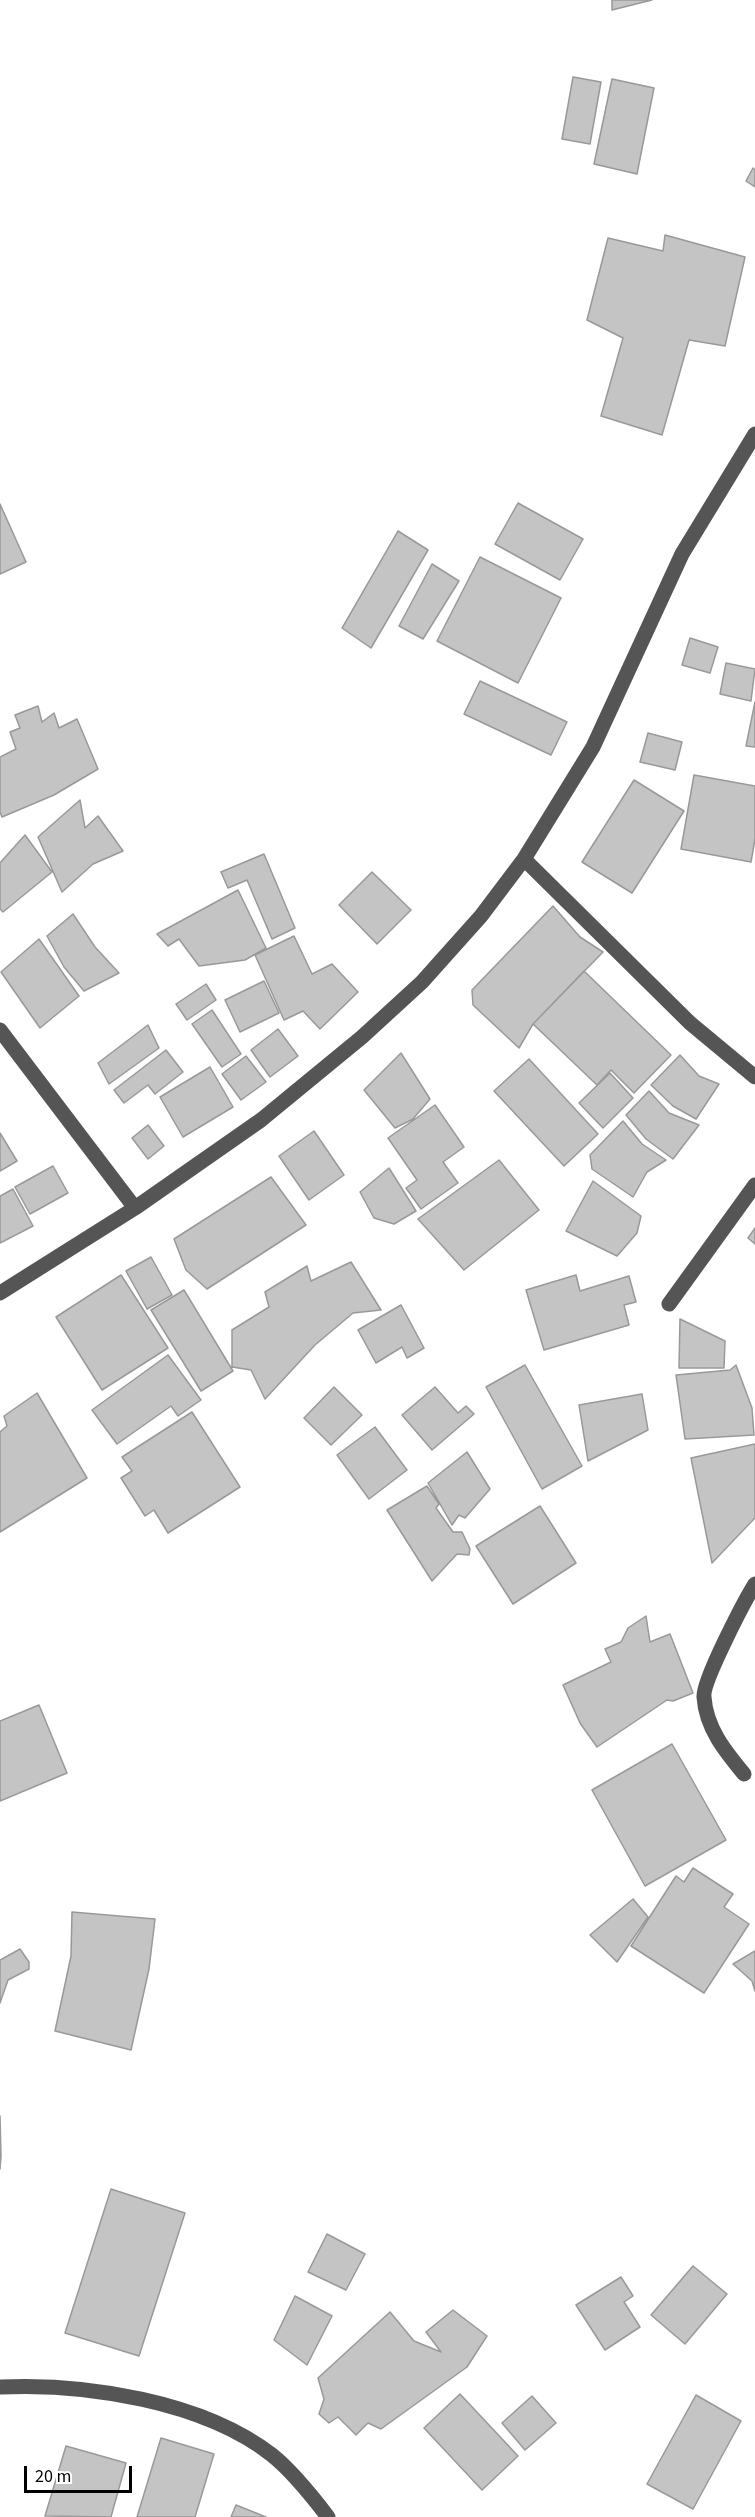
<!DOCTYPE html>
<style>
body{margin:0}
#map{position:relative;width:755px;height:2517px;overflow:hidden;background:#fff;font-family:"Source Sans 3",sans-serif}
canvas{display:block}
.scale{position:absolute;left:24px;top:2466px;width:108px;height:27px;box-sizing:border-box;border:3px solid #000;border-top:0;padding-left:8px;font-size:18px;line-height:21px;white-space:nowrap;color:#000;-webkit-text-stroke:4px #fff;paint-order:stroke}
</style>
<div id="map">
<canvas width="755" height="2517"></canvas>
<div class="scale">20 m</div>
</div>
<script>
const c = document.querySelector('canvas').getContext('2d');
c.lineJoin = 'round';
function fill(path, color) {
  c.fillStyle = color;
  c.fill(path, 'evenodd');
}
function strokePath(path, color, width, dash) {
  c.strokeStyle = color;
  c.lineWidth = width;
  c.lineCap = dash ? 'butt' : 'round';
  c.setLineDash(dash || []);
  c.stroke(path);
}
const building = new Path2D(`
 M612 0H652L612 10Z
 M573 77 601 82 590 144 562 139Z
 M612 79 654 88 637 174 594 164Z
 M753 168 755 170V187L746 181Z
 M665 235 745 257 725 346 689 340 662 435 601 416 623 338 587 320 608 238 663 251Z
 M518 503 583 539 560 580 495 544Z
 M0 504 26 562 0 574Z
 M398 531 428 550 371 648 342 628Z
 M480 557 561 598 518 683 437 641Z
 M432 564 459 581 423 639 399 626Z
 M690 638 718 647 710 673 682 665Z
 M726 663 755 669 751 701 720 694Z
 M480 681 567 722 551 755 464 714Z
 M755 702V747L746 746Z
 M38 706 42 722 54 713 59 728 77 719 98 769 54 795 2 817 0 812V757L16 749 10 732 20 728 15 715Z
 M648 733 682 742 675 770 640 762Z
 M694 775 755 786V839L751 862 681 849Z
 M634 780 684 811 632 893 582 862Z
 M80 800 85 828 98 816 123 851 93 864 62 892 38 837Z
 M25 835 52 872 3 912 0 909V863Z
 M264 854 295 928 272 939 247 880 228 888 221 872Z
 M372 872 411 910 377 944 339 905Z
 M238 890 266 948 245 960 199 966 179 939 168 946 157 934Z
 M553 906 580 937 603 952 533 1024 519 1048 473 1005 472 990Z
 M73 914 95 947 119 973 84 991 64 967 47 936Z
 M294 936 312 974 332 964 358 992 320 1029 303 1011 284 1020 255 955Z
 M39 939 79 996 40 1028 1 972Z
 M584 971 671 1055 634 1093 611 1070 597 1085 533 1024Z
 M264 981 279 1013 240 1032 225 1000Z
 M206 984 216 1000 187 1020 176 1004Z
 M212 1010 241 1054 222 1067 192 1024Z
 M148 1025 159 1048 109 1084 98 1063Z
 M278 1029 298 1056 270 1077 251 1050Z
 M166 1050 183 1072 155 1094 148 1085 124 1103 114 1090Z
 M401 1053 430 1099 413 1119 395 1128 364 1090Z
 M680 1055 699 1076 719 1084 696 1119 673 1106 651 1085Z
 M246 1056 266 1082 241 1100 222 1074Z
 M529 1059 598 1134 564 1166 494 1091Z
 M210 1067 233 1107 183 1137 160 1097Z
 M610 1073 633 1098 603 1128 579 1103Z
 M649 1091 669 1113 699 1125 673 1159 646 1139 626 1115Z
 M435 1105 464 1147 443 1162 458 1183 421 1209 406 1188 417 1180 388 1138Z
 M623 1121 642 1144 666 1160 647 1172 633 1197 592 1169 590 1155Z
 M148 1125 164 1146 148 1159 132 1138Z
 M314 1131 344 1175 309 1200 279 1156Z
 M0 1133 17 1161 0 1171Z
 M499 1160 539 1210 464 1270 418 1219Z
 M53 1166 68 1193 30 1214 15 1187Z
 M389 1168 416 1211 394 1224 374 1218 360 1192Z
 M271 1177 306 1225 207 1289 186 1270 174 1239Z
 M593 1181 641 1216 637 1233 617 1256 566 1231Z
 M13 1189 33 1226 0 1243V1196Z
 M755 1228V1244L748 1238Z
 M151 1257 172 1295 147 1309 126 1271Z
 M351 1262 381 1310 353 1313 315 1345 265 1399 251 1370 232 1367V1330L269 1307 265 1292 307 1266 311 1281Z
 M121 1275 168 1348 102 1390 56 1317Z
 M576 1275 580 1291 629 1276 636 1302 624 1305 629 1325 544 1350 526 1290Z
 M184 1290 233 1371 201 1391 151 1310Z
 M401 1305 424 1348 407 1358 402 1347 376 1363 358 1330Z
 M680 1319 725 1341 724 1368H679Z
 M168 1355 201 1400 178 1416 171 1406 117 1444 92 1410Z
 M525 1365 582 1466 542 1489 486 1387Z
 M736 1365 752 1408 754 1435 685 1439 676 1375 730 1370Z
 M334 1387 362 1415 331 1445 304 1418Z
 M435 1387 458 1413 466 1406 474 1414 432 1450 402 1415Z
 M37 1393 87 1478 0 1532V1432L7 1426 4 1416Z
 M642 1394 648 1430 588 1461 579 1405Z
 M192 1412 240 1487 168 1533 154 1510 145 1516 121 1478 132 1471 122 1457Z
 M375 1427 407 1470 369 1499 337 1455Z
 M755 1444V1518L712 1563 691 1458Z
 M467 1452 490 1489 465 1518 459 1515 452 1525 428 1483Z
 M427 1486 439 1504 436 1508 453 1532H462L470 1549 469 1555 457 1554 432 1581 387 1510Z
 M540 1506 576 1563 513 1604 476 1546Z
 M646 1616 650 1642 670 1634 693 1693 673 1701 667 1700 597 1747 580 1723 563 1685 611 1662 605 1649 621 1642 628 1628Z
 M39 1705 67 1773 0 1801V1721Z
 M672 1744 726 1840 645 1886 592 1790Z
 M693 1868 733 1894 724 1907 749 1924 704 1993 631 1946 676 1876 684 1882Z
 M633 1899 648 1917 617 1962 590 1935Z
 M72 1912 155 1919 149 1969 131 2050 55 2031 71 1956Z
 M20 1949 29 1962V1969L8 1980 0 2003V1960Z
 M755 1951V1991L752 1981 733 1964Z
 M0 2116 1 2156 0 2169Z
 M111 2189 185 2213 139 2356 65 2333Z
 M327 2234 365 2254 346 2290 308 2272Z
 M693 2266 727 2294 685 2344 651 2315Z
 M621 2277 633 2296 624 2302 640 2327 605 2350 576 2305Z
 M295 2296 332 2316 307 2365 274 2340Z
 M453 2310 487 2336 467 2367 381 2429 368 2423 356 2435 338 2417 329 2423 319 2414 324 2399 318 2378 390 2312 414 2341 441 2352 426 2332Z
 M460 2394 518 2456 482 2490 424 2428Z
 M696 2395 741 2421 693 2509 647 2484Z
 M532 2396 556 2423 525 2450 502 2423Z
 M161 2438 214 2454 195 2517H137Z
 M66 2446 126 2463 111 2517 45 2516Z
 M236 2505 266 2517H231Z`);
fill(building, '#c4c4c4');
strokePath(building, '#999', 1.5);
strokePath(new Path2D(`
 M524 859 690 1023 755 1077
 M0 1030 135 1208
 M0 1293 135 1208 261 1120 362 1037 422 982 481 916 524 859 593 747 682 554 755 434
 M669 1304 755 1185
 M744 1774C725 1751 706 1728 704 1697 702 1682 745 1600 755 1584
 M0 2387C85 2383 203 2401 272 2455 292 2471 312 2496 328 2517`), '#555', 15);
</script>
